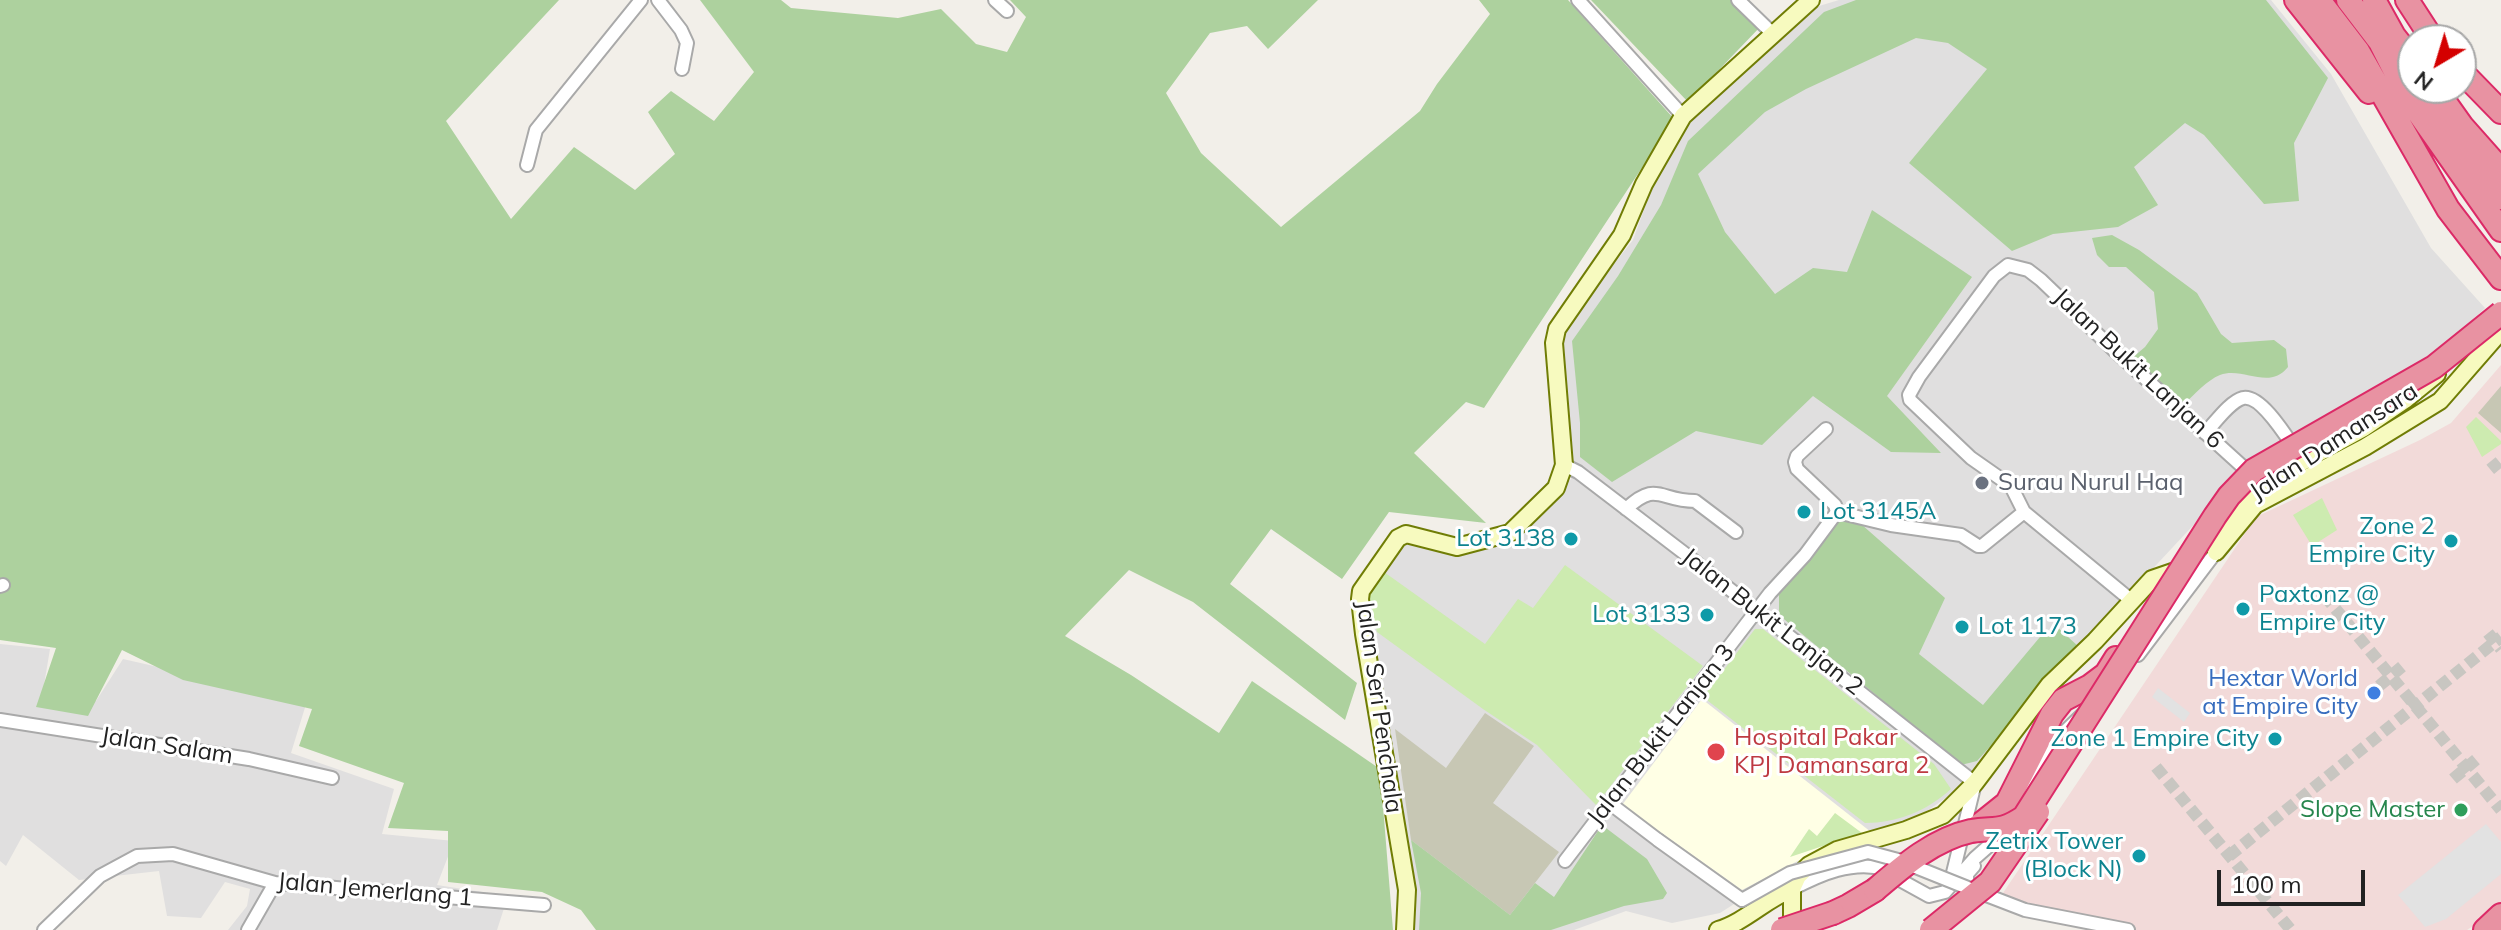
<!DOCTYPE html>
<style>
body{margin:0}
#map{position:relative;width:2501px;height:930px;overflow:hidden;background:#f2efe9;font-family:Mulish,sans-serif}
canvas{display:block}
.north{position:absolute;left:2397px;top:24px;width:80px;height:80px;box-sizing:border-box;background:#fff;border:2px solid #a7a7a7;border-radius:50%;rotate:218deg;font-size:22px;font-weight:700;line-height:32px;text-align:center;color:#222}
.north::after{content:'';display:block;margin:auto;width:28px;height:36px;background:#d40000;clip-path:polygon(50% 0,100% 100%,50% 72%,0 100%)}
.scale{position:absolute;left:2217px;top:870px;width:148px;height:36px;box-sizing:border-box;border:4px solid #222;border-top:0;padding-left:10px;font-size:24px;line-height:28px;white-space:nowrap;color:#222;-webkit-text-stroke:6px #fff;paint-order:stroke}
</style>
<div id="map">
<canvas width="2501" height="930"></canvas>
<div class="north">N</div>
<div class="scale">100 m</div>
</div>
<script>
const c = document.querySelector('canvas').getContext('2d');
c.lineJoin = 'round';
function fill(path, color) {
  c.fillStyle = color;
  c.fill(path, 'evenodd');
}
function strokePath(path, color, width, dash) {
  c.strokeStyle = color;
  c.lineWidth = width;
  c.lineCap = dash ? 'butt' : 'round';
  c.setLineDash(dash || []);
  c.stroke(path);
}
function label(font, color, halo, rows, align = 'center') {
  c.font = font + ' Mulish,sans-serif';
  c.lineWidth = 6;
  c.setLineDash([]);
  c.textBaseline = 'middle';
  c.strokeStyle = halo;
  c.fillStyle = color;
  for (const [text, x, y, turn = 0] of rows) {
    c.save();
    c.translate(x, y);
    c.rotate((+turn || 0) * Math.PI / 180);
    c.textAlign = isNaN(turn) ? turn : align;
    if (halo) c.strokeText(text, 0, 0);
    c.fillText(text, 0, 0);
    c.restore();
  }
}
fill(new Path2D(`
 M1839 0H2271L2331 74 2431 248 2485 308 2433 357 2242 473 2145 577 1983 768 1953 793 1924 813 1814 853 1720 913 1672 923 1626 911 1574 930H1411L1415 914 1413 890 1365 592 1404 538 1451 550 1515 535 1571 479 1563 328 1633 240 1661 163 1692 120 1819 6Z
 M0 644 50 649 42 697 96 701 123 659 307 701 291 753 394 789 382 834 454 841 437 885 508 896 497 930H228L247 906 250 889 225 882 201 918 167 916 159 871 79 880 23 835 6 866 0 861Z`), '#e0dfdf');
fill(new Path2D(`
 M2501 365V907L2467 930H2098L2028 917 2003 893 2256 517 2420 440 2451 423Z`), '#f2dad9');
fill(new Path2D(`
 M1702 699 1871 832 1813 853 1742 890 1622 805Z`), '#ffffe5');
fill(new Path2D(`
 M2501 386V433L2478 413Z
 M1485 713 1534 746 1493 803 1559 852 1510 915 1411 840 1395 729 1446 768Z`), '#c7c7b4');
fill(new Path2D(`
 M2476 417 2501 441V444L2482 457 2466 427Z
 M2322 498 2337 530 2312 546 2293 515Z
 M1565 565 1703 666 1596 805 1537 745 1483 709 1377 632 1369 597 1384 572 1485 644 1518 599 1533 608Z
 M1755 629H1763L1934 764 1951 789C1927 811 1897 823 1865 823L1703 697Z
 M1835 813 1862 833 1790 857 1809 829 1817 836Z`), '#cdebb0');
fill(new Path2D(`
 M0 0H559L446 121 511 219 574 147 635 190 675 154 648 112 671 91 714 121 754 72 700 0H781L791 8 898 18 941 9 976 44 1007 52 1026 17 1010 0H1318L1268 49 1247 26 1210 33 1166 93 1201 153 1281 227 1420 111 1437 84 1490 14 1479 0H1568L1674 119 1484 408 1466 402 1414 453 1486 523 1389 512 1342 579 1271 529 1230 584 1357 683 1345 720 1193 602 1129 570 1065 636 1131 675 1219 733 1252 681 1380 769 1393 930H596L581 910 542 892 448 882V831L388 828 404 783 299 746 312 709 183 680 122 650 88 716 36 707 56 648 0 640Z
 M1591 0H1735L1762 25 1688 102Z
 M1856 0H2266L2328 78 2294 143 2299 201 2264 204 2204 135 2185 123 2134 167 2158 205 2118 227 2053 234 2012 251 1909 163 1987 69 1948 43 1916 38 1806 89 1765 112 1698 174 1725 232 1775 294 1813 268 1847 272 1872 210 1972 277 1887 396 1941 453 1891 452 1813 396 1762 445 1696 431 1612 482 1580 457V423L1572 341 1618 276 1661 205 1688 141 1824 12Z
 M2112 235 2139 250 2197 293 2221 334 2232 343 2274 340 2286 349 2288 367C2269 391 2243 366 2220 375 2207 380 2194 395 2184 404L2132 358 2145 347 2158 329 2154 292 2126 267H2109L2097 255 2092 238Z
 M1838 520 1861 524 1945 598 1919 654 1983 705 2040 637 2056 626 2079 647 1977 761 1961 765 1779 615V593Z
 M1602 825 1647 859 1667 893 1663 899 1624 906 1551 930H1419L1421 893 1411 840 1510 915 1535 883 1554 897Z`), '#add19e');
fill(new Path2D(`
 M2158 688 2190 713 2184 722 2152 697Z
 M2486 824 2501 842V874L2446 919 2425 927 2398 895Z`), '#e2e2e2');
strokePath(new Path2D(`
 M2491 461 2501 473
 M2324 595 2501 810
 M2488 633 2501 649
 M2379 686 2404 665
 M2156 767 2291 930
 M2453 779 2478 758
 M2229 856 2501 637`), '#c8c6c1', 12, [12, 6]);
const street = new Path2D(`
 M658 0 681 30 687 43 682 69
 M995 0 1007 11
 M1578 0 1683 116
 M1738 0 1773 34
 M527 165 536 130 641 0
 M1826 429 1797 456 1795 462 1797 469 1835 505 1837 512
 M2205 433C2215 423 2229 402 2243 398 2261 394 2288 439 2297 452
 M1564 465 1578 472 1684 553 1975 783 1950 885
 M1626 509C1657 480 1659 501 1695 501L1736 532
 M1837 512 1891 525 1961 535 1978 546H1982L2024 512
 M0 586 3 585
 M2132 601 2024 512 2011 486 1971 458 1910 400 1909 395 1919 377 1994 276 2008 265 2028 270 2041 280 2114 350 2254 477
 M2138 655 2216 552
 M0 720 249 759 332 778
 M1608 802 1658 840
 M1565 861 1770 593 1805 555 1837 512
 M1974 866 1967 874V882L1973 890 2025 910 2128 930
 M1900 880 1929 896 1945 892 1975 858 2000 836 2057 739 2082 715
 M1792 889C1821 874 1852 860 1885 869
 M44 930 100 876 137 856 173 854 275 883 544 905
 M248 930 275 883`);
const secondary = new Path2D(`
 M2210 540 2247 497 2262 484 2364 428 2405 400 2437 374
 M2216 552 2255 505 2365 447 2440 401 2501 331
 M1792 921V889L1798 876 1809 865 1837 850 1906 830 1943 815 1975 783 2049 685 2095 641 2152 579 2184 568
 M1405 930 1407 890 1364 634 1360 599 1361 591 1398 538 1406 534 1457 547 1510 533 1556 488 1564 465 1554 343 1557 329 1622 235 1644 184 1683 116 1811 0
 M1718 930C1745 922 1766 899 1792 889`);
const highway = new Path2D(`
 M2296 0 2369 92
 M2319 0 2358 51 2448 209 2501 278
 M2348 0 2390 55
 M2374 0 2394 36 2413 60
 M2407 0 2433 40
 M2381 44 2410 101 2501 230
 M2461 71 2501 112
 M2435 88 2462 126 2501 170
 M2429 104 2501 198
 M1972 831 2007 803 2052 714 2063 700 2090 686 2106 674 2116 658
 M1833 913 1848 906 1875 890
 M2485 930 2501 915`);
strokePath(street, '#a9a9a9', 16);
strokePath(secondary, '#707d05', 20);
strokePath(highway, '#dc2a67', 26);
strokePath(street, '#fff', 12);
strokePath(secondary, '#f7fabf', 16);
strokePath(highway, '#e892a2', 22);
const streetBridge = new Path2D(`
 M1658 840 1742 900 1790 873 1868 852 1898 860 1973 890`);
const highwayBridge = new Path2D(`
 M1875 890C1903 866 1934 839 1971 831 1996 827 2000 833 2024 817L2215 516 2229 496 2254 470 2434 367 2501 313
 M1782 930 1833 913
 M1931 930 1990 882 2038 812`);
strokePath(streetBridge, '#a9a9a9', 16, []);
strokePath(highwayBridge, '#dc2a67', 26, []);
strokePath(streetBridge, '#fff', 12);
strokePath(highwayBridge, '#e892a2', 22);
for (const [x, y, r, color] of [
 [1982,483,8,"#6b7280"],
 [1804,512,8,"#0f9aa8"],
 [1571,539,8,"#0f9aa8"],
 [2451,541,8,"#0f9aa8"],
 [2243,609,8,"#0f9aa8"],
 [1707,615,8,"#0f9aa8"],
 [1962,627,8,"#0f9aa8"],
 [2374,693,8,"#3f7fe0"],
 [2275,739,8,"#0f9aa8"],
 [1716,752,10,"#e0444e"],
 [2461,810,8,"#2e9e5b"],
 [2139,856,8,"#0f9aa8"]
]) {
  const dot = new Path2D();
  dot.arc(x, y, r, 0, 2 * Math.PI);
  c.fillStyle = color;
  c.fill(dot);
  strokePath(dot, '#fff', 3);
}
label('24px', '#222', '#fff', [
 ["Jalan Bukit Lanjan 6",2138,369,43],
 ["Jalan Damansara",2334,442,-33],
 ["Jalan Bukit Lanjan 2",1772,622,38],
 ["Jalan Seri Penchala",1379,707,82],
 ["Jalan Bukit Lanjan 3",1661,735,-52],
 ["Jalan Salam",167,746,9],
 ["Jalan Jemerlang 1",375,890,5]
]);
label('24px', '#5b616d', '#fff', [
 ["Surau Nurul Haq",1998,483]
], 'left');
label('24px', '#0d838f', '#fff', [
 ["Lot 3145A",1820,512,"left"],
 ["Zone 2",2435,527],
 ["Empire City",2435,555],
 ["Lot 3138",1555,539],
 ["Paxtonz @",2259,595,"left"],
 ["Empire City",2259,623,"left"],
 ["Lot 3133",1691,615],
 ["Lot 1173",1978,627,"left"],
 ["Zone 1 Empire City",2259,739],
 ["Zetrix Tower",2123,842],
 ["(Block N)",2123,870]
], 'right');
label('24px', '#366cbe', '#fff', [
 ["Hextar World",2358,679],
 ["at Empire City",2358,707]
], 'right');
label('24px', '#be3a42', '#fff', [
 ["Hospital Pakar",1734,738],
 ["KPJ Damansara 2",1734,766]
], 'left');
label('24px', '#27864d', '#fff', [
 ["Slope Master",2445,810]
], 'right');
</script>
